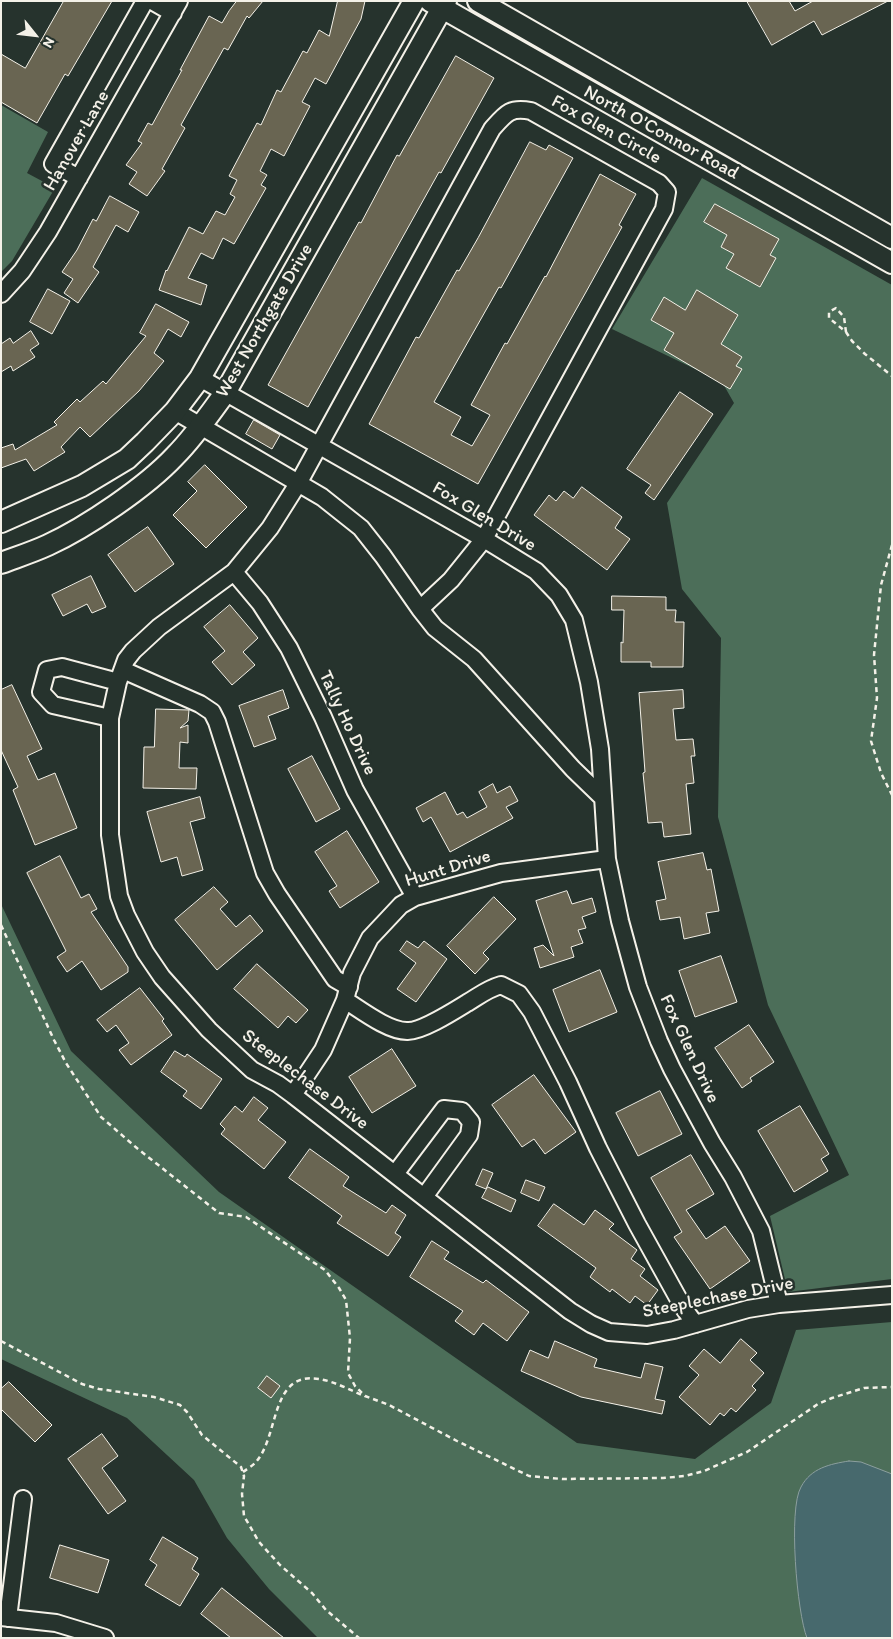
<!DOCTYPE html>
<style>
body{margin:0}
#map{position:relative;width:893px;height:1639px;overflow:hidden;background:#26332d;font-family:Itim,sans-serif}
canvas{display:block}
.frame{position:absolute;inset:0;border:2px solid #f4f1e8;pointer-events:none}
.north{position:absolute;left:10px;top:10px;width:50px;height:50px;-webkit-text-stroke:4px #26332d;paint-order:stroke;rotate:119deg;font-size:14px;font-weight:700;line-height:20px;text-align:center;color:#f4f1e8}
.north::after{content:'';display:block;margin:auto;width:18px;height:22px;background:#f4f1e8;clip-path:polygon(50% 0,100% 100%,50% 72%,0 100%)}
</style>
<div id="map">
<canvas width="893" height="1639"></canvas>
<div class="frame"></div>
<div class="north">N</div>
</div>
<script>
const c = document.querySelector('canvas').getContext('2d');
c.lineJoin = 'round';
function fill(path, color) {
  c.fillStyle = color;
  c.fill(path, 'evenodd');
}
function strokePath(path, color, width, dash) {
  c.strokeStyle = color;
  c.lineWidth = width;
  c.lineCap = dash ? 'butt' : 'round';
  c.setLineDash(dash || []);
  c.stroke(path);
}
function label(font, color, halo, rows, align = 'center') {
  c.font = font + ' Itim,sans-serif';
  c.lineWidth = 5;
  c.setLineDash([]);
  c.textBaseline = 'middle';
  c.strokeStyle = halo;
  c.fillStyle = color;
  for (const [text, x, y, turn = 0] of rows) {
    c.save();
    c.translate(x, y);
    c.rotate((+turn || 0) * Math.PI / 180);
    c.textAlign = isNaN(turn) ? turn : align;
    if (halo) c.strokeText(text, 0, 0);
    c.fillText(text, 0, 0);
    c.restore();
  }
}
fill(new Path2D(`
 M1 105 48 132 27 173 55 188 12 261 1 272Z
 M702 178 892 285V1279L788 1292 770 1216 849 1175 768 1005 718 817 721 638 682 589 667 503 734 403 722 382 612 329Z
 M1 904 71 1051 219 1192 577 1443 695 1459 771 1403 796 1330 892 1322V1638H318L269 1589 227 1538 194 1480 127 1418 1 1359Z`), '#4c6e59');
const water = new Path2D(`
 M849 1461 861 1462 892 1474V1638H807C797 1613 788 1509 801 1487 811 1468 830 1464 849 1461Z`);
fill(water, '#47696d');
strokePath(water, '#8c9f9e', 1);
const building = new Path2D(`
 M64 1H112L68 76 65 74 37 123 1 102V54L25 68Z
 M237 1H263L249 18 247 16 228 50 224 48 181 125 185 128 162 169 165 171 147 196 129 184 137 172 126 165 142 143 138 141 148 123 152 125 182 70H180L209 16 222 23 229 11Z
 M338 1H365L361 19 326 84 315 78 302 102 310 106 284 156 271 149 260 171 267 175 261 185 266 188 234 244 223 238 213 259 201 253 188 278 207 285 201 305 159 290 166 270 167 271 189 227 203 234 216 211 225 215 235 197 230 194 237 180 229 176 257 123 261 125 277 90 281 92 303 51 307 53 319 30 329 36Z
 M747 1H789L795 11 813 1H888L822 35 814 21 772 45Z
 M456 56 494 78 441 173 439 172 308 407 268 385 359 222 361 223 397 155 399 156Z
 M530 142 546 150 549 145 573 158 501 288 499 287 434 402 461 417 451 435 472 446 490 415 471 405 505 343 507 344 545 276 546 277 600 174 636 194 619 225 622 227 586 292 478 484 369 424 416 337 419 338 457 270 459 271 478 238Z
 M110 196 139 212 128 232 116 225 93 267 99 272 78 303 64 293 73 279 62 272 77 250 93 219 96 221Z
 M715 204 779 239 770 255 776 258 760 287 726 268 734 254 721 247 727 235 704 222Z
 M48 289 70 301 52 334 30 322Z
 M697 290 738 315 721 344 742 357 736 366 742 369 730 389 664 350 674 333 651 320 664 297 685 310Z
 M156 304 189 322 181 337 168 329 154 353 164 361 139 391 90 437 80 427 61 447 65 452 34 471 26 459 1 468V448L13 444 15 450 57 425 54 422 77 399 80 402 103 381 106 384 146 336 140 333Z
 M31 331 39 344 30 350 35 357 13 371 11 366 1 372V344L10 338 13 343Z
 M680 392 713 414 654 500 645 493 651 485 627 469Z
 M254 420 280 435 272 449 246 434Z
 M205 465 247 507 206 548 173 515 197 491 188 482Z
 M582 487 622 517 615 528 630 539 607 570 534 515 549 495 556 501 564 491 573 498Z
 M148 527 174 564 135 592 108 555Z
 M91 576 106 607 92 613 87 604 63 616 52 595Z
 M612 596 666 597V610H676L675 622H684L683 667H651V662H621V642L623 643 624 610H612Z
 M230 605 258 638 243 652 255 665 232 685 212 662 225 651 204 627Z
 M12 685 42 749 27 756 38 780 55 773 77 828 35 845 13 790 18 787 1 750V690Z
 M283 690 289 708 268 716 276 739 254 747 239 706Z
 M683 690 684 708 673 709 676 740 693 739 695 756H691L694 783 686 784 691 834 664 837 662 822 648 823 643 773 645 772 639 693Z
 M156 709 189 710 188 721 180 728 188 725V743L180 742 179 768H197L196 789 143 788 144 747H154Z
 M312 756 340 809 316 822 288 769Z
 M493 784 497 793 510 786 518 801 506 807 513 818 450 852 431 817 423 822 416 808 445 792 457 815 463 812 467 818 487 807 479 792Z
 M200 797 205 818 190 822 203 870 182 876 177 857 161 862 147 812Z
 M347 831 379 882 340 908 329 891 337 886 315 852Z
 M703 853 707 870 711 869 719 911 706 913 710 933 684 939 680 917 660 920 656 901 666 899 658 862Z
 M60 856 81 898 89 894 97 909 91 912 128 967V972L101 990 82 961 67 972 57 957 66 951 27 873Z
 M214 887 228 902 220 909 236 927 250 915 263 931 217 970 175 920Z
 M567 891 572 904 592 898 596 912 582 917 586 928 578 930 583 943 571 947 574 957 540 968 534 948 543 945 554 956 536 901Z
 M494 897 516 919 483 953 489 959 475 974 447 946Z
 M407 941 418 948 424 941 447 959 416 1002 397 989 416 963 400 951Z
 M721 956 737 1002 695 1017 679 971Z
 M257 964 308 1010 296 1023 288 1016 278 1028 234 989Z
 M600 970 617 1012 569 1032 553 990Z
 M140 988 164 1019 162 1021 172 1035 131 1065 119 1050 129 1043 116 1025 107 1032 97 1020Z
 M749 1025 774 1062 750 1078 752 1081 742 1088 715 1048Z
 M392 1049 416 1086 372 1113 349 1077Z
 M175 1051 185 1057 187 1054 222 1079 201 1109 183 1096 187 1091 161 1072Z
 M534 1075 576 1132 545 1154 534 1139 522 1147 492 1105Z
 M660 1091 682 1134 638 1156 616 1113Z
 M254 1097 268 1108 258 1120 286 1142 264 1169 221 1134 225 1129 220 1124 235 1106 242 1112Z
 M800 1106 829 1154 821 1159 828 1171 794 1192 758 1131Z
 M310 1149 349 1177 343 1186 386 1213 392 1205 406 1215 395 1233 401 1237 388 1256 337 1223 342 1216 289 1178Z
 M691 1155 714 1194 686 1210 706 1239 725 1226 750 1261 710 1289 674 1237 682 1232 651 1178Z
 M483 1169 493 1173 486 1189 476 1185Z
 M526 1180 545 1187 539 1201 521 1193Z
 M488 1187 516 1200 511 1212 482 1198Z
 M554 1204 584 1225 595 1210 614 1224 609 1229 637 1250 631 1259 645 1269 640 1276 658 1290 647 1305 635 1296 630 1303 612 1289 610 1292 590 1277 596 1268 538 1226Z
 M432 1241 449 1252 444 1259 483 1283 486 1280 529 1312 507 1341 483 1323 474 1335 455 1321 463 1311 410 1277Z
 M741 1339 757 1353 750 1360 764 1373 752 1386 756 1390 736 1412 731 1408 724 1416 720 1413 710 1425 679 1397 699 1375 689 1366 704 1349 720 1363Z
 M555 1341 597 1359 594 1367 641 1378 645 1363 663 1367 655 1399 665 1401 662 1414 581 1397 521 1371 530 1350 548 1358Z
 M267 1376 280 1386 271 1398 258 1388Z
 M9 1382 52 1425 35 1442 1 1409V1389Z
 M102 1434 118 1456 102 1468 126 1501 108 1514 68 1459Z
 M163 1537 198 1558 192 1569 199 1574 180 1606 145 1585 157 1565 150 1560Z
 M60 1545 109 1560 98 1593 50 1578Z
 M222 1588 284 1638H231L201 1614Z`);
fill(building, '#696552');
strokePath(building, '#f4f1e8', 1);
const minor = new Path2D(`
 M152 1 173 13
 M79 178 53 164 145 1
 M1 294 22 271 48 232 179 1
 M200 378 484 539 536 571 559 595 574 620 589 682 600 749 607 859 620 921 638 987 659 1041 672 1069 712 1143 733 1177 761 1231 779 1304
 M175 411 322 497 361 528 383 556 420 609 435 628 474 659 573 769 603 798
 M234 572 260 603 289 648 323 717 355 790 415 897
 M420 609 451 580 484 539 664 209 667 192 659 183 531 111C510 107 506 113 492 129L299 482 270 528 234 572 159 627 133 651 126 660 118 682 110 718V835L119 896 126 915 145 952 162 977 209 1030 252 1070 278 1084 293 1095 570 1311 591 1324 609 1332 647 1335 674 1330 748 1309 779 1304 892 1295
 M123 670 200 704 212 712 217 722 265 873 277 894 335 979 349 987
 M110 718 53 705 41 692 47 670 62 667 118 682
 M345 1000C361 1010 388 1031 407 1031 421 1032 454 1011 467 1003 479 996 487 989 501 985L519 994 532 1012 568 1082 598 1148 637 1224 683 1307 695 1324
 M293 1095 323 1050 345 1000 352 973 370 938 401 905 415 897 501 873 607 859
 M395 1174 444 1109 462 1111 471 1122 469 1135 424 1197
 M1 1617 56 1623 105 1638
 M8 1618 23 1499`);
const major = new Path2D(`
 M430 1 892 263
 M478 1 892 238
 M1 522 82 486 127 459 145 442 175 411 200 378 414 1
 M1 563C17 557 33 552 48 545 87 527 146 487 175 456 194 437 209 415 225 393L446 1`);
strokePath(minor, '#f4f1e8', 20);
strokePath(major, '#f4f1e8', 24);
strokePath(new Path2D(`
 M846 332 844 317 836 308 829 312V318L846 332 852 341 865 354 892 376
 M892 545 881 585 874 655 877 698 871 741 881 773 892 795
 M1 925 54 1040 66 1063 101 1117 138 1149 219 1213 246 1217 325 1270 339 1288 346 1300 350 1338 348 1373 355 1386 365 1396 389 1405 457 1441 529 1476 562 1479 663 1478 685 1476 704 1471 747 1452 818 1404 832 1398 864 1388 892 1387
 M1 1341 82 1384 99 1389 154 1397 180 1405 187 1412 202 1435 241 1467 244 1476 242 1494 244 1516 259 1542 280 1565 312 1593 326 1610 359 1638
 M243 1472C247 1469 252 1466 255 1463 280 1437 269 1371 319 1379 333 1381 348 1389 362 1395`), '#f4f1e8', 2.5, [5, 4]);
strokePath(minor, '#26332d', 16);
strokePath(major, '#26332d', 20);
label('19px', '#f4f1e8', '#26332d', [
 ["Fox Glen Circle",606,130,29],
 ["North O'Connor Road",661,133,29],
 ["Hanover Lane",77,141,-60],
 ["West Northgate Drive",265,321,-60],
 ["Fox Glen Drive",484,517,31],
 ["Tally Ho Drive",347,723,65],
 ["Hunt Drive",448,869,-17],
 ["Fox Glen Drive",689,1049,65],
 ["Steeplechase Drive",305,1080,37],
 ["Steeplechase Drive",718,1298,-11]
]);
</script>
